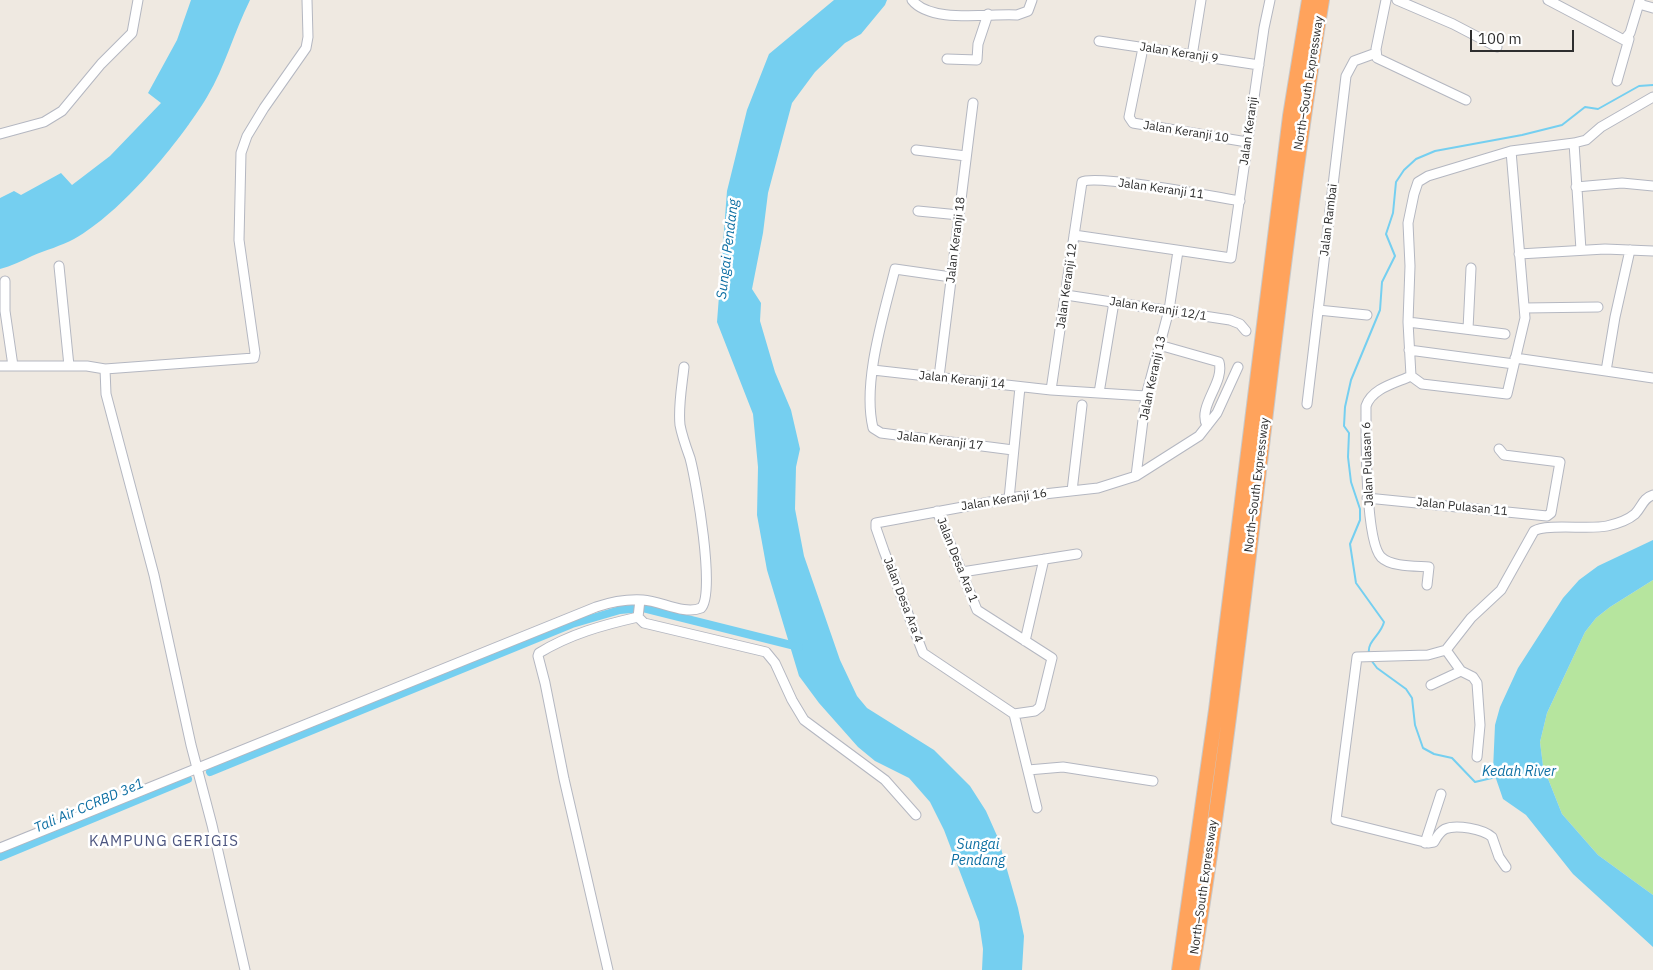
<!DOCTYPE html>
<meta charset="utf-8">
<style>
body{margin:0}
#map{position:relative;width:1653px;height:970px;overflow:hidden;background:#efe9e1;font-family:"IBM Plex Sans",sans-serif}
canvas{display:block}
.scale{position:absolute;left:1470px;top:30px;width:104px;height:22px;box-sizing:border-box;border:2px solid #2e2e2e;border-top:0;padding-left:6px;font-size:15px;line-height:18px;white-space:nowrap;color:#2e2e2e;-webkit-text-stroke:4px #fff;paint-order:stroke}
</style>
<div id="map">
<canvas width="1653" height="970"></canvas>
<div class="scale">100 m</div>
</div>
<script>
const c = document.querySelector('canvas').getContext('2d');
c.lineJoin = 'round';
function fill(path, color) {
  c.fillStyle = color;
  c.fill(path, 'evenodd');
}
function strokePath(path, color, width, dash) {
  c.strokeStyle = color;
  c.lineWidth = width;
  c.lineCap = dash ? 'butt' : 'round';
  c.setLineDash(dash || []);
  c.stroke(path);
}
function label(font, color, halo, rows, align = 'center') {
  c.font = font + ' "IBM Plex Sans",sans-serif';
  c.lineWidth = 5;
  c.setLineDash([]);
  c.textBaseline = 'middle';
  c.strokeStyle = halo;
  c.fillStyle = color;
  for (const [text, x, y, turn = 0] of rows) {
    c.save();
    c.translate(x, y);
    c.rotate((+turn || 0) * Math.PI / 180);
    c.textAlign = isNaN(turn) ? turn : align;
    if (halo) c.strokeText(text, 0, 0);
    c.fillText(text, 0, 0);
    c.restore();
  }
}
fill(new Path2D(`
 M1653 580V895L1598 855 1562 814 1543 766 1540 742 1547 713 1585 632 1596 618 1610 607Z`), '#b6e59e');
fill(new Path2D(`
 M191 0H250C234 32 225 67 207 97 179 143 121 213 74 239 61 246 46 250 32 256 22 261 11 266 0 269V198L14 191 21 195 61 173 72 185 110 156 161 103 148 93 177 40Z
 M834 0H887L885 5 861 34 845 43 815 72 792 103 768 193 763 233 752 289 761 303 760 321 775 372 791 410 800 449 796 467 795 509 804 556 840 660 857 696 867 708 934 750 970 786 986 811 998 838 1018 908 1024 936 1022 970H982L983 949 979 922 944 830 930 802 909 778 875 761 858 747 819 703 799 676 767 570 757 515 758 467 753 414 717 322 727 191 747 110 769 54Z
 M1653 540V580L1610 607 1596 618 1585 632 1547 713 1540 742 1543 766 1562 814 1598 855 1653 895V947L1573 874 1526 815 1503 799 1493 770 1495 725 1500 707 1518 668 1563 598 1579 580 1598 566Z`), '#75cff0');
strokePath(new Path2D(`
 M1369 653C1367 641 1381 635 1384 622L1356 583 1350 544 1360 520V509L1351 482 1348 457 1349 433 1344 426 1345 407 1351 380 1380 310 1382 282 1395 256 1386 234 1393 213 1396 182 1404 170 1416 159 1435 151 1522 135 1562 125 1585 107 1598 109 1639 86 1653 85
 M1371 660 1377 668 1406 689 1412 698 1415 725 1423 748 1434 754 1452 758 1475 782 1496 777`), '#75cff0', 2);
strokePath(new Path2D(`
 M210 772 572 624 620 610 643 608 799 647
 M0 857 188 779`), '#75cff0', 8);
const minor = new Path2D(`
 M912 0C931 24 989 13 1017 15L1028 11 1032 0
 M1386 0 1376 49 1377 58 1466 100
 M1397 0 1453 24 1497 47
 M1548 0 1624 40 1630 33 1640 0
 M1639 4 1653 8
 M1099 41 1259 65
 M1143 48 1129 117 1133 123 1247 142
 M1192 56 1201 0
 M947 59 977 60 978 44 988 14
 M1617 81 1629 39H1627
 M0 134 44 122 62 111 101 64 132 33 138 0
 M1574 143 1581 250
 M916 150 966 156
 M1511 151 1525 318 1507 394 1422 384 1411 376 1408 322 1410 266 1408 223 1414 194 1418 182 1428 176 1511 151 1574 143 1586 140 1601 127 1653 97
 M1576 187 1622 183 1653 186
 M918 211 959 215
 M1074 235 1231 258 1264 28 1270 0
 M1519 254 1605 249 1653 251
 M59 266 69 366
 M951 277 895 269C884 314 862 382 873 428L881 433 1013 450
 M5 281V311L13 366
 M1066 295 1230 320 1240 324 1246 331
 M1525 308 1598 307
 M1318 310 1367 315
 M1408 322 1505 334
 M1468 329 1471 268
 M1159 345 1219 362C1225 383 1197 406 1207 426
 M1409 350 1514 364
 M1515 358 1606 371 1615 317 1630 250
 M0 366H87L105 369 106 394 154 575 191 745 212 825 245 970
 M105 369 254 358 255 353 239 240 241 153 247 136 264 108 306 48 308 37 307 0
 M873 370 1051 390 1146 396
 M1606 371 1653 378
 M1411 376C1396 383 1372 388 1366 406 1366 433 1365 540 1381 557 1391 567 1415 566 1429 567L1427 585
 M939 377 973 103
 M1051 390 1082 182C1095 174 1217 197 1240 201
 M1099 393 1114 302
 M1307 404 1346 76 1354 61 1376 53
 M1136 476 1146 396 1169 310 1178 251
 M1072 491 1082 405
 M1367 498 1547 516 1551 513 1560 462 1504 455 1499 449
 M1009 499 1020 387
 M937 511 977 610 1052 658 1040 707 1035 711 1014 714
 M962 572 1077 554
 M640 600 638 617 644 623 766 652 775 663 792 700 804 720 885 780 916 815
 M1025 641 1044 559
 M1446 650 1461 671 1473 677 1477 683 1480 725 1477 757
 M1431 685 1461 671
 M1014 714 923 653 884 551 876 528V523L1017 497 1098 488 1136 476 1199 436 1217 413 1238 367
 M1014 714 1037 808
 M1028 770 1063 767 1153 781
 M1425 843 1441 794
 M0 848 596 607C611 602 627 599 643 600 661 601 684 615 701 608 716 595 696 480 690 458 686 447 682 436 680 425 678 406 682 386 684 367
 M1506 867 1499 857 1492 837C1483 829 1456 824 1445 829 1439 832 1437 837 1434 842L1428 843 1336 820 1357 657 1428 655 1446 650 1471 618 1501 590 1534 531C1547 523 1589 530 1607 526 1616 524 1628 520 1635 514 1642 507 1643 498 1653 495
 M608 970 564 779 545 683 538 656 539 653C570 634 603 625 638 617`);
const highway = new Path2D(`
 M1179 970 1216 710 1290 116 1309 0
 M1192 970C1246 648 1269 322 1322 0`);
strokePath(minor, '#b4b7c1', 11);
strokePath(highway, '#c9c9c9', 16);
strokePath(minor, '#fff', 9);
strokePath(highway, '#ffa35c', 14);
label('12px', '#2e2e2e', '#fff', [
 ["Jalan Keranji 9",1179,53,9],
 ["North–South Expressway",1309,83,-81],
 ["Jalan Keranji",1249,131,-82],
 ["Jalan Keranji 10",1186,132,9],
 ["Jalan Keranji 11",1161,189,8],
 ["Jalan Rambai",1329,220,-83],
 ["Jalan Keranji 18",956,240,-83],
 ["Jalan Keranji 12",1067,286,-82],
 ["Jalan Keranji 12/1",1158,309,9],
 ["Jalan Keranji 13",1153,378,-78],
 ["Jalan Keranji 14",962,380,6],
 ["Jalan Keranji 17",940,441,7],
 ["Jalan Pulasan 6",1368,464,-92],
 ["North–South Expressway",1257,485,-83],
 ["Jalan Keranji 16",1004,500,-9],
 ["Jalan Pulasan 11",1462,507,6],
 ["Jalan Desa Ara 1",957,560,68],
 ["Jalan Desa Ara 4",903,600,69],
 ["North–South Expressway",1204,887,-82]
]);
label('italic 14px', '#0d6fa3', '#fff', [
 ["Sungai Pendang",728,249,-83],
 ["Kedah River",1519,772],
 ["Tali Air CCRBD 3e1",89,806,-23],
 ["Sungai",978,845],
 ["Pendang",978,861]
]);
c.letterSpacing = '1px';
label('15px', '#4d5680', '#fff', [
 ["KAMPUNG GERIGIS",164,842]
]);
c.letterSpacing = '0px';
</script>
